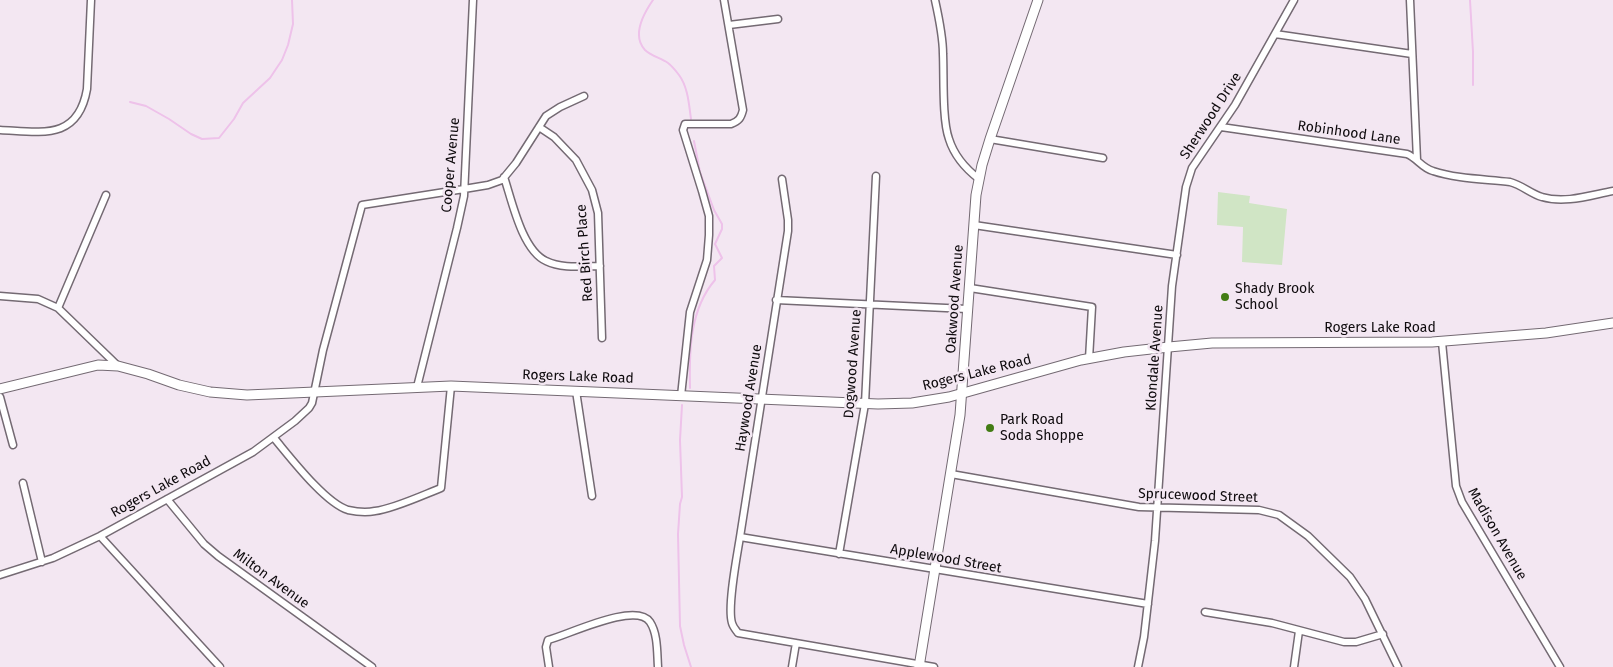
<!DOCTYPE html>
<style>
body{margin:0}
canvas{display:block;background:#f3e7f2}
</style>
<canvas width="1613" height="667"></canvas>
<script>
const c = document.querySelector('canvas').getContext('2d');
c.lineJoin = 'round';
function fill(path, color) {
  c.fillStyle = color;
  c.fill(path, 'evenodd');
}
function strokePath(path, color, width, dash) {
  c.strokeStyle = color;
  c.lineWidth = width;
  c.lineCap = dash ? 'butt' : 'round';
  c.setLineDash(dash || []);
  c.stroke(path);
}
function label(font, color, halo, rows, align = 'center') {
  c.font = font + ' "Fira Sans",sans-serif';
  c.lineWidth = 5;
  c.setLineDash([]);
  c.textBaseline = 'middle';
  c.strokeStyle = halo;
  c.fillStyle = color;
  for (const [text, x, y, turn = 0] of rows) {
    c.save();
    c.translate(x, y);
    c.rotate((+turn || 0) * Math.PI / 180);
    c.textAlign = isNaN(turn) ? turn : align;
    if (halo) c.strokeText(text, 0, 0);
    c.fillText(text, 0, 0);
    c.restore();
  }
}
fill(new Path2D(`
 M1218 192 1250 196 1249 203 1287 209 1282 265 1242 262 1243 227 1217 225Z`), '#d0e5c5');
strokePath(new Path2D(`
 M653 0C644 13 631 35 645 50 651 56 661 58 668 63 672 66 676 71 679 75 688 87 689 105 691 119
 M1470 0 1473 52V85
 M130 102 146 106 169 119 191 134 202 139 219 138 234 119 243 103 270 78 282 60 288 45 293 24 292 0
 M690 388C689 350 690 309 715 280L714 266 722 258 715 244 722 229V224L714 210 700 172 694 141
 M682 405 680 440 682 497 680 504 678 534 680 626 684 645 691 667`), '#eec2ea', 2);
const minor = new Path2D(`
 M935 0C939 18 943 36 943 54 944 76 942 120 949 139 954 155 966 169 979 179
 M1410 0 1417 160
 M729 25 778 19
 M1275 34 1412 54
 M539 127 554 137 576 160 592 190 598 213 602 338
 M1221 127 1407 154C1417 158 1422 168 1433 171 1457 179 1485 179 1510 182 1522 185 1531 194 1542 197 1565 204 1591 195 1613 191
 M0 130C41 132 78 141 87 89L91 0
 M990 139 1103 158
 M504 177C512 201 522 250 546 261 562 269 583 266 600 266
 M782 179 788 220V231L740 537C737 556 727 607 732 623 733 627 736 630 738 633L934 667
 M974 225 1177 255
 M970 288 1092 307 1089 359
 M0 296 38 299 58 308 118 366
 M776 300 967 309
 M58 308 106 195
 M1442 342 1456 486 1462 502 1560 667
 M417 387 457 228 464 196 473 0
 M576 391 592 496
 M681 396 690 312 707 260 709 235V216L702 191 683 130 685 124H731C739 121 741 118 743 110L724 0
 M0 397 13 445
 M274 438C290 457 325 503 348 510 357 512 366 513 375 511 393 509 423 495 441 488L451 386
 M951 474 1139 507 1259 510 1279 515 1308 536 1350 577 1365 599 1398 667
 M23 483 42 562
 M167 499 204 544 218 556 372 667
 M100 536 220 667
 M740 537 1148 604
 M839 554 865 404 876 176
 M0 575 53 558 100 536 253 452 295 421 309 408 312 403 323 350 362 205 464 189 488 185 502 180 516 163 546 116 560 107 584 96
 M1205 612 1272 623 1344 642H1356L1383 634
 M549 667 546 647 548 640C568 635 636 601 650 622 658 634 657 653 658 667
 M792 667 796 643
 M1138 667 1144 637 1155 541 1172 286 1186 187 1192 168 1235 105 1294 0
 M1294 667 1299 631`);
const tertiary = new Path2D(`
 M919 667 960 415 976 195 982 165 990 139 1038 0`);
const secondary = new Path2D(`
 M0 389 98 365 118 366 148 374 179 385 210 392 247 395 451 386 878 404 912 403 949 397 1081 360 1124 352 1169 347 1212 343 1432 342 1546 333 1613 323`);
strokePath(minor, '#746a73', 9);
strokePath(tertiary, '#746a73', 11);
strokePath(secondary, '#746a73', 11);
strokePath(minor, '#fff', 6);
strokePath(tertiary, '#fff', 9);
strokePath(secondary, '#fff', 9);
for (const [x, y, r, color] of [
 [1225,297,5,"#427c14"],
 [990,428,5,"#427c14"]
]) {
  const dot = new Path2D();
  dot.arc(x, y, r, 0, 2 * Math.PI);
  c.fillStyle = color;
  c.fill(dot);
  strokePath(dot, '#f3e7f2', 2);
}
label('14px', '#0e0a0d', '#f3e7f2', [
 ["Sherwood Drive",1211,116,-57],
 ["Robinhood Lane",1349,133,8],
 ["Cooper Avenue",451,165,-85],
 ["Red Birch Place",585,253,-94],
 ["Oakwood Avenue",955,299,-86],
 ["Rogers Lake Road",1380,328],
 ["Klondale Avenue",1155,358,-86],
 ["Dogwood Avenue",853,364,-86],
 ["Rogers Lake Road",977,373,-14],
 ["Rogers Lake Road",578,377,2],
 ["Haywood Avenue",749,398,-81],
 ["Rogers Lake Road",161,487,-29],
 ["Sprucewood Street",1198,496,2],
 ["Madison Avenue",1497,534,60],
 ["Applewood Street",946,559,10],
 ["Milton Avenue",271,579,36]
]);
label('14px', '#0e0a0d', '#f3e7f2', [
 ["Shady Brook",1235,289],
 ["School",1235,305],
 ["Park Road",1000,420],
 ["Soda Shoppe",1000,436]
], 'left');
</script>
